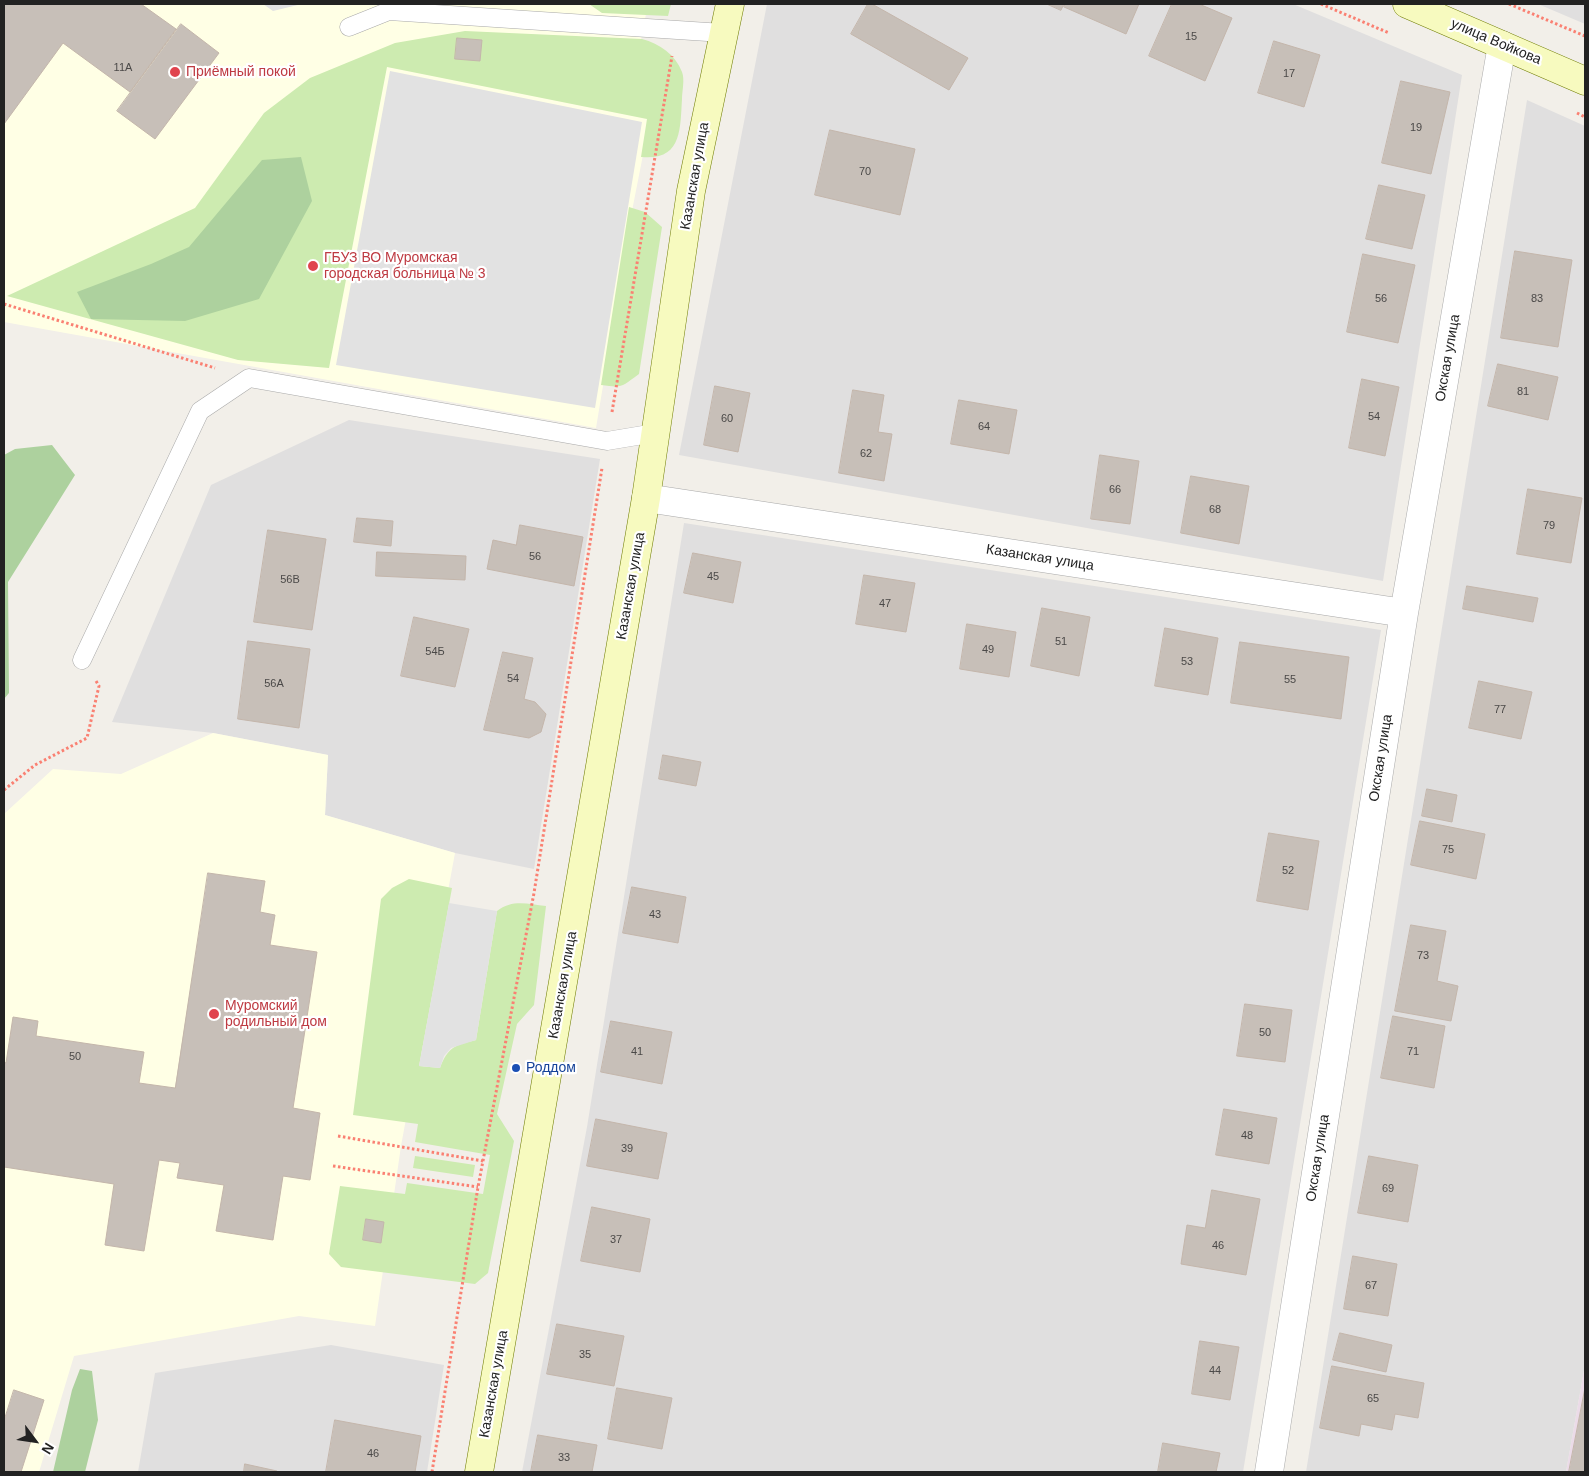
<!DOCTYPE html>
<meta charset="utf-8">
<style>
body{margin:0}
#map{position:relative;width:1589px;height:1476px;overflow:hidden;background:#f2efe9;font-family:Helvetica,sans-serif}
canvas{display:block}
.frame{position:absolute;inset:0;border:5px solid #222;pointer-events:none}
.north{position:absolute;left:10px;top:1416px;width:50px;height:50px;-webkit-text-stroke:4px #fff;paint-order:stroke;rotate:121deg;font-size:14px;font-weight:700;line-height:20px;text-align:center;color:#222}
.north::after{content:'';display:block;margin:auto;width:18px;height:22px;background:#222;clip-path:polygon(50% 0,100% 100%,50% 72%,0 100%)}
</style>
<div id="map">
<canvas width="1589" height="1476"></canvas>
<div class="frame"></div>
<div class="north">N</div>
</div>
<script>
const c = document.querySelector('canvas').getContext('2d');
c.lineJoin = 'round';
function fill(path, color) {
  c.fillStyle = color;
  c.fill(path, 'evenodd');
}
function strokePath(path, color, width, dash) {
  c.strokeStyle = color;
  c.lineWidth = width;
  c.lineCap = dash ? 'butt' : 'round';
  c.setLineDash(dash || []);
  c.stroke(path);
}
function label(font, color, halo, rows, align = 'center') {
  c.font = font + ' Helvetica,sans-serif';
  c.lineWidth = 4.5;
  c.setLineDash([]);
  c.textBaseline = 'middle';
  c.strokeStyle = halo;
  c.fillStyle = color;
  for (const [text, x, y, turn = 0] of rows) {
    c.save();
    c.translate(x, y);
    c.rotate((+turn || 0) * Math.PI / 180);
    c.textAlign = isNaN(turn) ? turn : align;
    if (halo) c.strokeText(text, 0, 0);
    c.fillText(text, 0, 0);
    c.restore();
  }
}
fill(new Path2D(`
 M767 4H1293L1462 75 1383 581 679 455Z
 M1538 4H1585V24Z
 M1527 100 1585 126V1365L1566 1472H1306Z
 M349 420 600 459 534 869 455 853 325 815 328 755 213 733 112 722 211 485Z
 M684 523 1381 630 1243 1472H522L587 1127Z
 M331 1345 444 1365 427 1472H138L155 1373Z`), '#e0dfdf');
fill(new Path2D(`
 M1585 1365V1472H1566Z`), '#ebdbe8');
fill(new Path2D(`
 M4 4H648L637 60 651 114 632 211 596 428 4 322Z
 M213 733 328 755 325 815 455 853 401 1146 375 1326 299 1316 74 1356 39 1472H4V814L53 769 121 774Z`), '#ffffe5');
fill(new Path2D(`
 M589 4H671L668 16 602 13Z
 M465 31 642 39C660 44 675 54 682 72 685 79 682 92 682 99 680 130 682 161 641 157L647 119 387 67 329 368 238 360 7 296 195 208 264 113 310 78 395 43Z
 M629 207 645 212 662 227 639 374C621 387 623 388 601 385Z
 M409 879 452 888 419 1066 440 1068C448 1047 455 1045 476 1040L497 911C512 899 528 904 546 906L534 1005 517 1024 497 1114 514 1141 488 1273 475 1284 341 1267 329 1254 340 1186 405 1194 407 1183 483 1194 490 1155 415 1142 418 1124 353 1115 381 899 392 888Z
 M415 1156 475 1165 473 1177 413 1168Z`), '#cdebb0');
fill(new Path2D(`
 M301 157 312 201 259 299 185 321 91 319 77 292 151 264 189 247 262 160Z
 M52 445 75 475 8 582 9 693 4 699V455L15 449Z
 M80 1369 92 1371 98 1420 85 1472H53L72 1390Z`), '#add19e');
fill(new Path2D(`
 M263 4H302L273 11Z
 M390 71 642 122 595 408 336 365Z
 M449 903 497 911 476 1040 451 1048 444 1056 440 1068 419 1066Z`), '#e2e2e2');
const building = new Path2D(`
 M4 4H141L176 29 130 92 63 43 4 124Z
 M868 4H872L968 58 949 90 851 34Z
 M1047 4H1064L1061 10Z
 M1066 4H1139L1126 34 1064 7Z
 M1172 4H1199L1232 18 1205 81 1149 56Z
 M181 24 219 53 155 139 117 111Z
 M457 38 482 40 480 61 455 59Z
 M1274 41 1320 55 1304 107 1258 93Z
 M1401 81 1450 92 1431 174 1382 163Z
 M830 130 915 149 900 215 815 195Z
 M1379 185 1425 195 1412 249 1366 239Z
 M1515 251 1572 260 1558 347 1501 338Z
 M1363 254 1415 265 1398 343 1347 332Z
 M1498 364 1558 377 1548 420 1488 406Z
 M1362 379 1399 387 1385 456 1349 448Z
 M715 386 750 393 738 452 704 445Z
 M853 390 884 395 878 432 892 434 884 481 839 473Z
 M959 400 1017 410 1009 454 951 444Z
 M1100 455 1139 461 1130 524 1091 519Z
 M1191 476 1249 486 1239 544 1181 533Z
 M1528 489 1582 498 1571 563 1517 554Z
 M357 518 393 521 391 546 354 542Z
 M520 525 583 537 574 586 487 569 493 540 516 545Z
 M268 530 326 539 312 630 254 622Z
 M377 552 466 556 465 580 376 576Z
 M693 553 741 562 733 603 684 593Z
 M864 575 915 583 906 632 856 624Z
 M1467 586 1538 598 1533 622 1463 609Z
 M1042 608 1090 617 1079 676 1031 666Z
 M414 617 469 629 455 687 401 676Z
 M967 624 1016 632 1009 677 960 669Z
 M1165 628 1218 638 1208 695 1155 686Z
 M248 641 310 649 299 728 238 719Z
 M1240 642 1349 657 1341 719 1231 703Z
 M503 652 533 658 524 699 535 702 546 714 541 732 529 738 484 730Z
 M1479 681 1532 692 1521 739 1469 728Z
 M663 755 701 762 696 786 659 779Z
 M1427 789 1457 795 1452 822 1422 816Z
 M1420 821 1485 834 1476 879 1411 865Z
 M1269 833 1319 841 1308 910 1257 901Z
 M208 873 265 881 260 912 275 915 270 945 317 952 293 1108 320 1113 310 1180 283 1176 273 1240 216 1231 224 1185 177 1178 180 1163 159 1160 144 1251 105 1245 114 1184 4 1167V1062L6 1063 13 1017 38 1021 36 1036 144 1052 139 1083 175 1088Z
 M632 887 686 897 678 943 623 933Z
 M1411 925 1446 931 1437 981 1458 986 1451 1021 1395 1011Z
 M1245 1004 1292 1010 1285 1062 1237 1056Z
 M1393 1016 1445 1026 1434 1088 1381 1078Z
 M611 1021 672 1032 662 1084 601 1072Z
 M1224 1109 1277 1118 1269 1164 1216 1155Z
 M596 1119 667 1133 658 1179 587 1166Z
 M1369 1156 1418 1165 1408 1222 1358 1213Z
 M1212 1190 1260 1199 1246 1275 1181 1264 1187 1225 1205 1228Z
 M592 1207 650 1219 640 1272 581 1261Z
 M366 1219 384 1222 381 1243 363 1240Z
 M1353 1256 1397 1264 1388 1316 1344 1309Z
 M557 1324 624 1336 614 1386 547 1374Z
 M1340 1333 1392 1345 1386 1372 1333 1360Z
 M1200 1341 1239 1347 1230 1400 1192 1394Z
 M1332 1366 1424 1383 1418 1418 1395 1414 1392 1430 1361 1424 1359 1436 1320 1428Z
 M617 1388 672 1398 662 1449 608 1439Z
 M1585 1388V1472H1569Z
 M14 1390 44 1400 21 1472H4V1421Z
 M335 1420 421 1436 415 1472H326Z
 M538 1435 597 1445 592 1472H531Z
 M1163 1443 1220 1453 1216 1472H1158Z
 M245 1464 277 1471V1472H244Z`);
fill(building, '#c7bfb8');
strokePath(building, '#c4b6ab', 1);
const lane = new Path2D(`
 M349 27 389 11 723 33
 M82 660 200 411 249 378 607 441 655 433`);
const street = new Path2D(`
 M646 498 1404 613
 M1269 1472 1404 613 1502 45`);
const secondary = new Path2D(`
 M1407 4 1585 81
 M479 1472 646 498 691 191 730 4`);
strokePath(lane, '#a9a9a9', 19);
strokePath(street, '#a9a9a9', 29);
strokePath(secondary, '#707d05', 29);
strokePath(new Path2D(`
 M1321 4 1389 33
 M1509 4 1585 36
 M1577 113 1585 117
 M4 304 215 368
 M612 412 672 56
 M4 790 35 765 87 738 99 686 96 681
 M338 1136 483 1161
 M333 1166 478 1187
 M432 1472 478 1187 534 893 602 468`), '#fa8072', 3, [2.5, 2.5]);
strokePath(lane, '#fff', 18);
strokePath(street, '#fff', 28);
strokePath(secondary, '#f7fabf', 28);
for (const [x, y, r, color] of [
 [175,72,6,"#e0444e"],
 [313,266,6,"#e0444e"],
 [214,1014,6,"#e0444e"],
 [516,1068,5,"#1a4fb4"]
]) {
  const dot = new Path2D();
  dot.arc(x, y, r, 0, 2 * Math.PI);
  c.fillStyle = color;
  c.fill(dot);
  strokePath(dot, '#fff', 2);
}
label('11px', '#4b4948', null, [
 ["15",1191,37],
 ["11А",123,68],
 ["17",1289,74],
 ["19",1416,128],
 ["70",865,172],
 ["56",1381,299],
 ["83",1537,299],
 ["81",1523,392],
 ["54",1374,417],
 ["60",727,419],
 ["64",984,427],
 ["62",866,454],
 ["66",1115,490],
 ["68",1215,510],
 ["79",1549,526],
 ["56",535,557],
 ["45",713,577],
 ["56В",290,580],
 ["47",885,604],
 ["51",1061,642],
 ["49",988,650],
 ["54Б",435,652],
 ["53",1187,662],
 ["54",513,679],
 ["55",1290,680],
 ["56А",274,684],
 ["77",1500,710],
 ["75",1448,850],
 ["52",1288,871],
 ["43",655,915],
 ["73",1423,956],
 ["50",1265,1033],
 ["41",637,1052],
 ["71",1413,1052],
 ["50",75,1057],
 ["48",1247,1136],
 ["39",627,1149],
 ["69",1388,1189],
 ["37",616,1240],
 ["46",1218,1246],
 ["67",1371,1286],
 ["35",585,1355],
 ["44",1215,1371],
 ["65",1373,1399],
 ["46",373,1454],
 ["33",564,1458]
]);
label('14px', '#222', '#fff', [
 ["улица Войкова",1496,42,23],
 ["Казанская улица",695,176,-80],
 ["Окская улица",1448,358,-80],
 ["Казанская улица",1040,558,9],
 ["Казанская улица",631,586,-80],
 ["Окская улица",1381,758,-81],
 ["Казанская улица",563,985,-80],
 ["Окская улица",1318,1158,-81],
 ["Казанская улица",494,1384,-80]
]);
label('14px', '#be3a42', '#fff', [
 ["Приёмный покой",186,72],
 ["ГБУЗ ВО Муромская",324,258],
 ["городская больница № 3",324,274],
 ["Муромский",225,1006],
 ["родильный дом",225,1022]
], 'left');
label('14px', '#164399', '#fff', [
 ["Роддом",526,1068]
], 'left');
</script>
